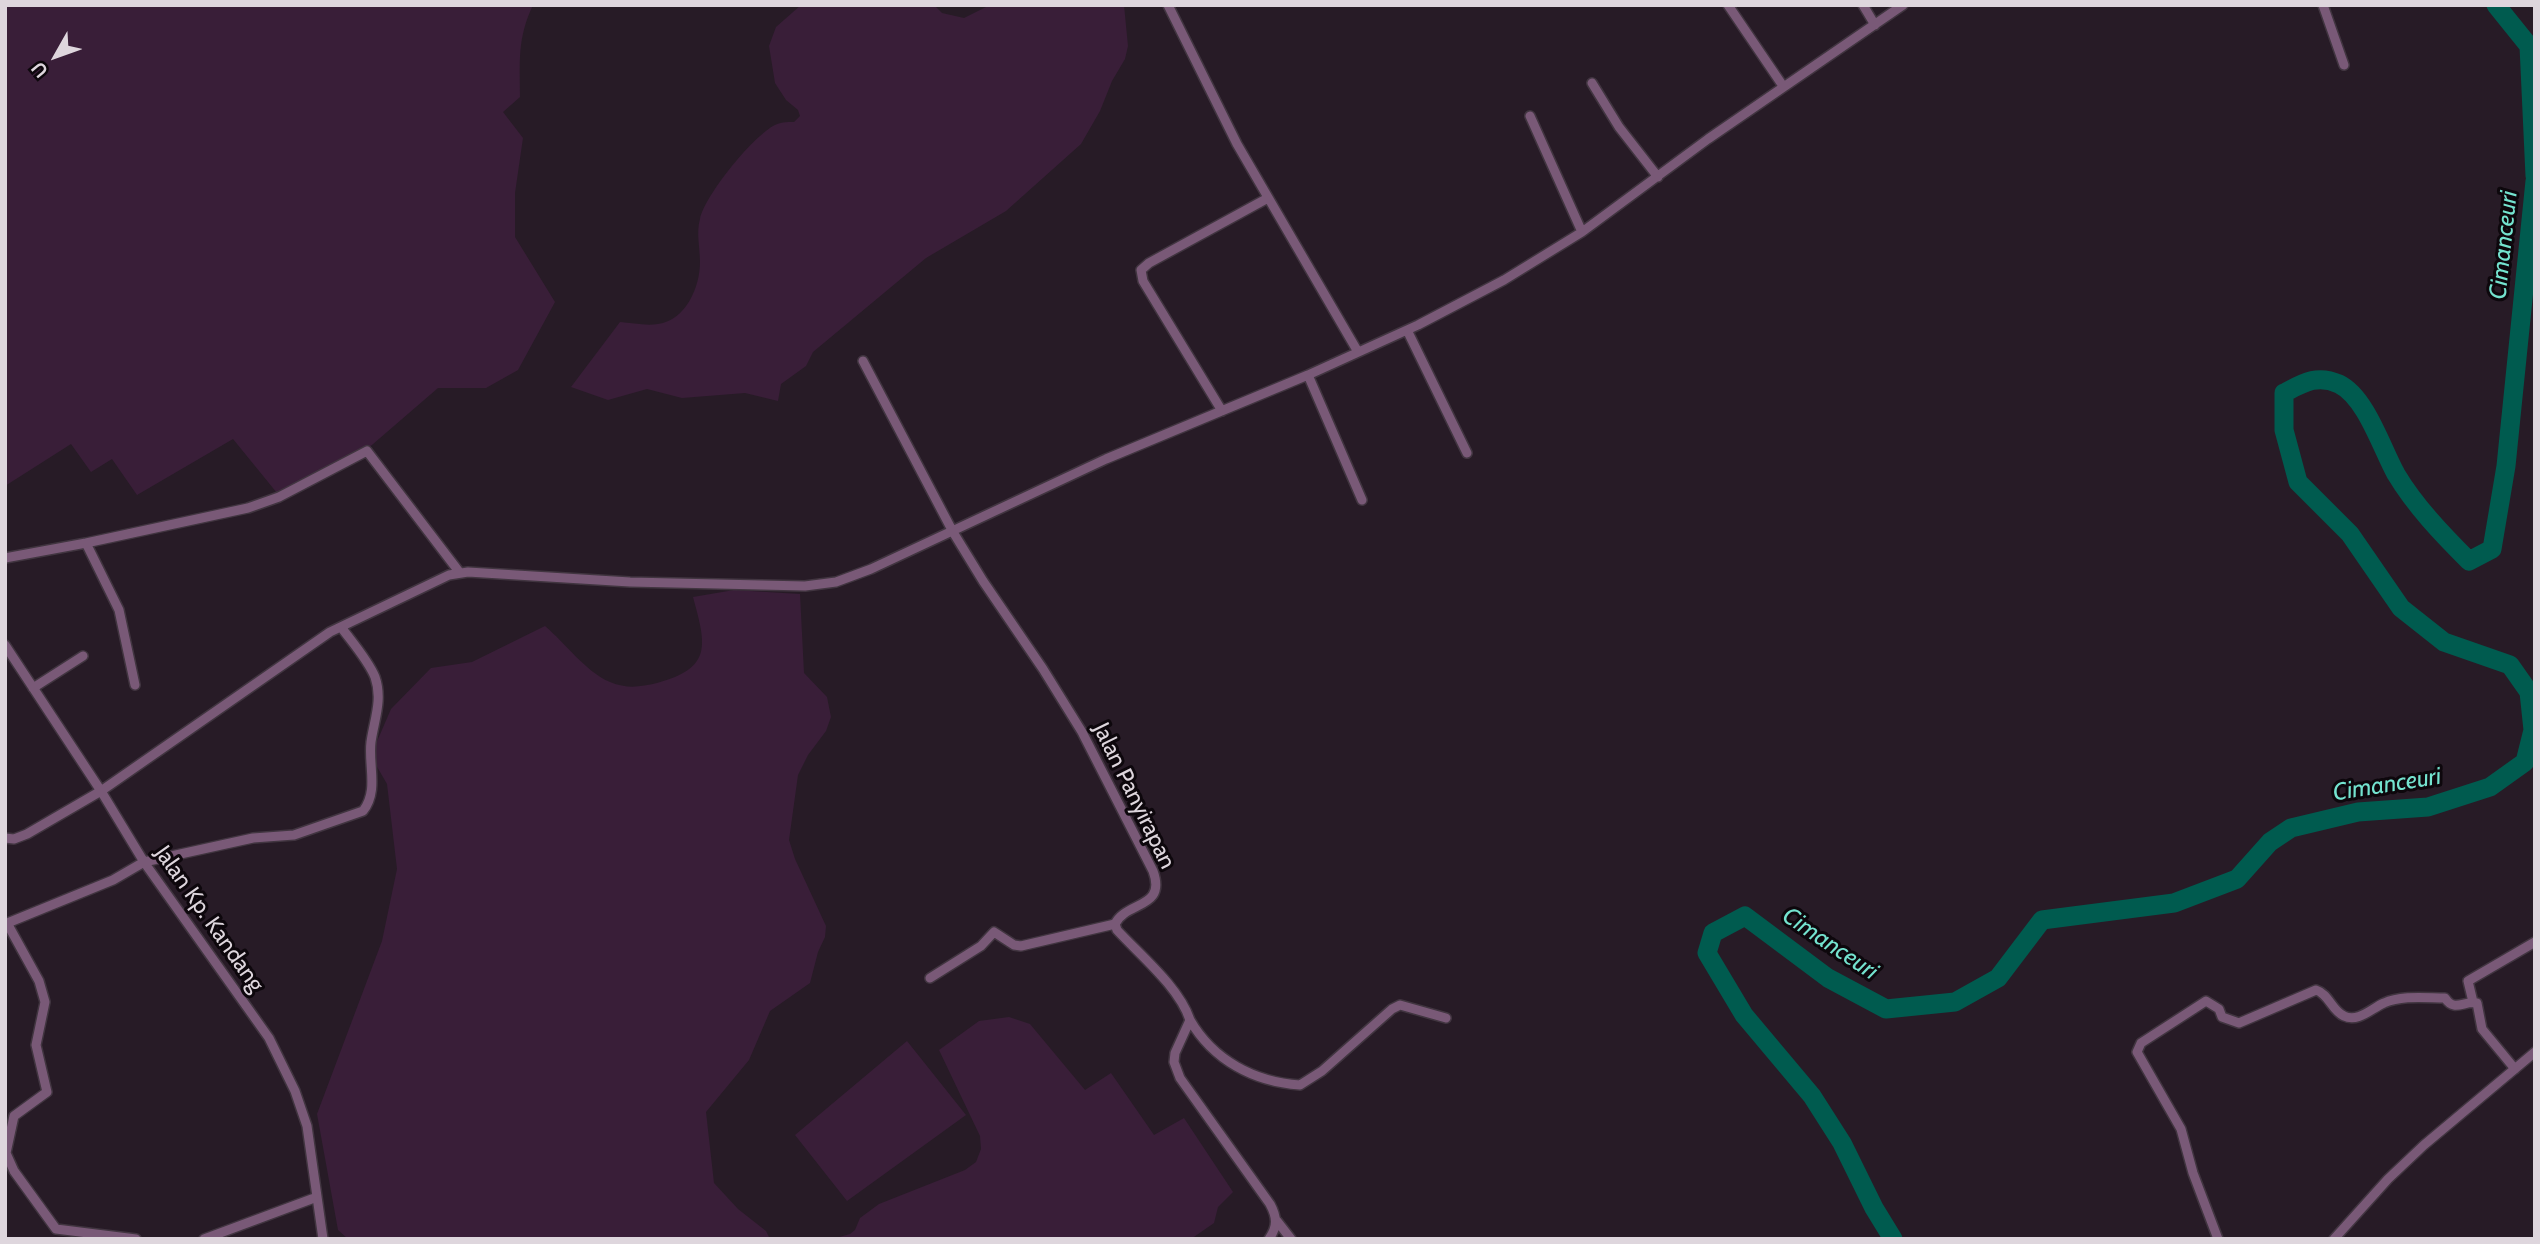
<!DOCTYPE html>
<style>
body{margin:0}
#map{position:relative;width:2540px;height:1244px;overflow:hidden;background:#271b26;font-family:Cabin,sans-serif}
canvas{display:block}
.frame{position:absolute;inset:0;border:7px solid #ded6dd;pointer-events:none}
.north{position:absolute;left:21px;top:21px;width:70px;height:70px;-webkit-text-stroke:5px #0d070c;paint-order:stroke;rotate:230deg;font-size:19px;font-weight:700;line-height:28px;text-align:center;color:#ded6dd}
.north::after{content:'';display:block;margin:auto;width:24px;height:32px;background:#ded6dd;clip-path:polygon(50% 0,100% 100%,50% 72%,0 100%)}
</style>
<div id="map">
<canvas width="2540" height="1244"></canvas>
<div class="frame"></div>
<div class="north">U</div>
</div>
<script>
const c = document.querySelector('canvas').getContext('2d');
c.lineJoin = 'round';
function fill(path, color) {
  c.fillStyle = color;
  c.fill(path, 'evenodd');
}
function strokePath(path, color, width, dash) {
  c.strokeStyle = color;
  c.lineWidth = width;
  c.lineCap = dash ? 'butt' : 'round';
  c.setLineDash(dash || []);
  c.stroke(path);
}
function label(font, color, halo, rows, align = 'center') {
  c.font = font + ' Cabin,sans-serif';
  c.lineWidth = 6;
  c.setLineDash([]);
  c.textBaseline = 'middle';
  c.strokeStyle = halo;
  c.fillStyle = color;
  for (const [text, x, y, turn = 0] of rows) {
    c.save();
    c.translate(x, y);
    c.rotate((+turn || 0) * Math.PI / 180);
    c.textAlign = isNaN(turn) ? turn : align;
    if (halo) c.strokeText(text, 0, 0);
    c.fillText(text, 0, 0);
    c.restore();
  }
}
fill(new Path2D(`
 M5 5H533C517 39 520 61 520 97L503 112 523 138 515 193V237L555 302 518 370 486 388H438L358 457 277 493 233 439 137 495 112 459 91 472 71 444 5 486Z
 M801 5H934L942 13 964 18 990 5H1124L1128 46 1125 59 1112 81 1100 111 1081 144 1006 211 926 258 813 352 806 366 781 384 778 401 745 393 682 398 647 389 608 400 571 387 620 322C632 323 646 326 658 324 686 320 700 287 700 262 700 247 696 233 700 219 706 194 751 139 773 126 780 122 786 122 794 122L800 116 798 110 786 100 775 83 769 46 776 27Z
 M734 590 800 594 804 673 827 697 831 717 826 731 808 755 798 775 789 840 795 859 826 926 825 937 818 952 810 983 770 1011 749 1060 706 1112 714 1183 738 1209 766 1231 770 1239H348L338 1230 317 1114 382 941 397 869 387 784 376 765 373 752 375 746 391 709 431 668 472 662 545 626C565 643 586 672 610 682 627 689 640 687 657 683 713 668 706 645 693 597Z
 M1009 1017 1030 1024 1085 1090 1111 1073 1154 1135 1184 1118 1233 1192 1218 1207 1214 1223 1191 1239H832L850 1234 855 1230 860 1218 879 1204 965 1170 976 1162 981 1149 980 1136 939 1050 979 1021Z
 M907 1041 966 1115 847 1201 795 1135Z`), '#391e38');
strokePath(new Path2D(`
 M2496 5 2529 46 2535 176
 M1893 1239 1874 1208 1842 1143 1812 1096 1744 1015 1707 953 1713 933 1745 916 1828 978 1886 1009 1955 1002 1998 978 2042 920 2174 903 2237 879 2270 842 2291 828 2358 812 2428 807 2490 787 2525 762 2533 730 2529 692 2510 665 2444 642 2401 608 2350 534 2298 482 2284 430V393C2303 383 2317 374 2339 384 2366 397 2382 449 2396 474 2415 506 2443 535 2469 561L2492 549 2506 466 2535 181`), '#005b4f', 19);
const street = new Path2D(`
 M1168 5 1237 144 1358 352
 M1728 5 1783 86
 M1863 5 1875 25
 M2323 5 2344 65
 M1592 83 1619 127 1658 177
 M1530 116 1582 232
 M1407 330 1467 453
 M863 361 953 532 983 581 1043 669 1082 732 1153 871C1167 909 1126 901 1115 924L1117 930C1141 956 1179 987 1190 1020L1175 1053 1174 1062 1180 1078 1270 1204C1277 1217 1278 1226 1269 1239
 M1308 375 1362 500
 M1222 411 1143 281 1141 270 1149 263 1268 198
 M86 543 119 610 135 685
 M5 558 86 543 248 508 279 497 367 451 460 573
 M5 645 101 791 144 862 269 1038 295 1091 307 1126 323 1239
 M33 688 83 656
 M5 838 14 839 27 834 101 791 330 632 449 575 468 572 630 582 805 586 836 582 871 569 1106 459 1308 375 1418 325 1504 280 1582 232 1708 139 1903 5
 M7 923 39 981 45 1002 36 1045 47 1092 14 1116 6 1153 14 1171 56 1229 136 1239
 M5 924 113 880 144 862 253 838 294 835 363 811C379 791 368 765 371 742 374 720 383 700 375 677 368 660 352 642 341 627
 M930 978 981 946 994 932 1014 945 1021 946 1115 924
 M2473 1002 2468 981 2535 942
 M1190 1020C1213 1060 1254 1082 1300 1085L1322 1071 1392 1009 1400 1005 1446 1018
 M1277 1221 1291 1239
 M204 1239 317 1197
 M2218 1239 2193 1173 2181 1129 2137 1052 2141 1043 2206 1001 2219 1009 2222 1017 2239 1023 2316 990C2329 994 2332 1011 2344 1016 2358 1023 2372 1008 2384 1003 2402 995 2426 998 2445 998 2455 1013 2464 1000 2477 1003L2482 1029 2515 1069
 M2334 1239 2388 1179 2424 1145 2535 1052`);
strokePath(street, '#413540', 12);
strokePath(street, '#795977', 9);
label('23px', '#ded6dd', '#0d070c', [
 ["Jalan Panyirapan",1134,796,64],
 ["Jalan Kp. Kandang",209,919,55]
]);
label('italic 24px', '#74e3cf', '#0d070c', [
 ["Cimanceuri",2504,245,-84],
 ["Cimanceuri",2387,785,-9],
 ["Cimanceuri",1830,944,34]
]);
</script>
